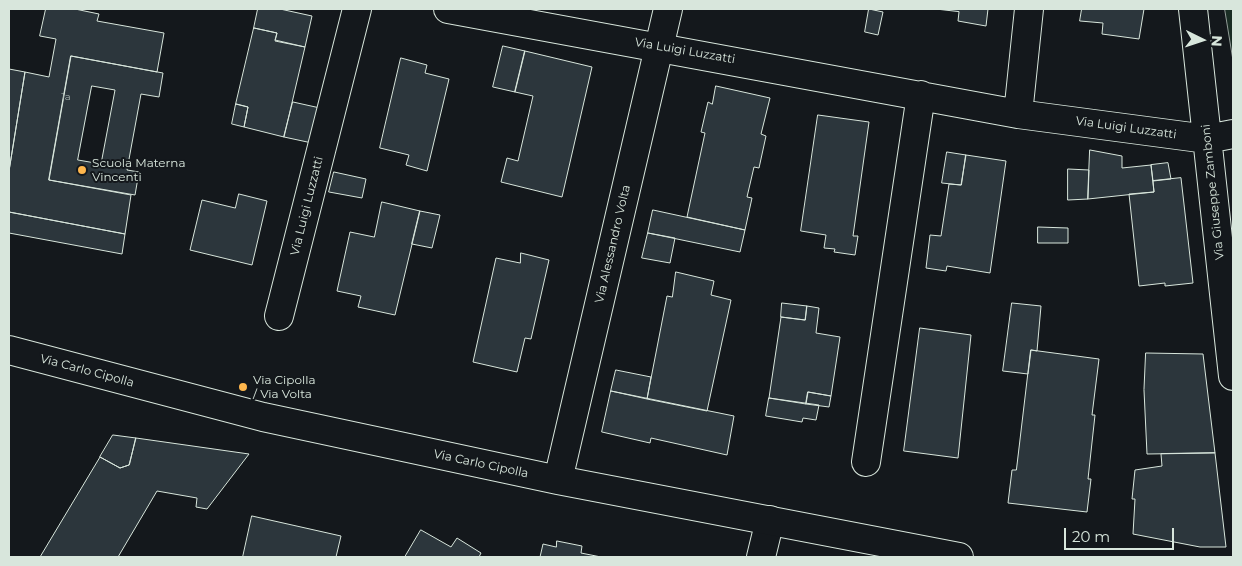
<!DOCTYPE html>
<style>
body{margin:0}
#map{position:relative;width:1242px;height:566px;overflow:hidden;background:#14181c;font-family:Montserrat,sans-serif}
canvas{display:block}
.frame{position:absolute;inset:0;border:10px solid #d8e6dc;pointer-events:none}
.north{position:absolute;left:1177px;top:15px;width:50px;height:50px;-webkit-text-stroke:4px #14181c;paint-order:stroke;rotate:94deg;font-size:14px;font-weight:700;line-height:20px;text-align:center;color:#d8e6dc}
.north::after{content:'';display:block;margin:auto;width:18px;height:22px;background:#d8e6dc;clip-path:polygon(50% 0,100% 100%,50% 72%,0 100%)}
.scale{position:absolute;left:1064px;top:528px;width:110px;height:22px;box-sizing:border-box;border:2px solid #d8e6dc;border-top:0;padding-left:6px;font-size:15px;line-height:18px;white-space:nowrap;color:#d8e6dc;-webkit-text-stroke:4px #14181c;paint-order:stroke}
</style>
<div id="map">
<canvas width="1242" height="566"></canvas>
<div class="frame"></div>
<div class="north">N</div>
<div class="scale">20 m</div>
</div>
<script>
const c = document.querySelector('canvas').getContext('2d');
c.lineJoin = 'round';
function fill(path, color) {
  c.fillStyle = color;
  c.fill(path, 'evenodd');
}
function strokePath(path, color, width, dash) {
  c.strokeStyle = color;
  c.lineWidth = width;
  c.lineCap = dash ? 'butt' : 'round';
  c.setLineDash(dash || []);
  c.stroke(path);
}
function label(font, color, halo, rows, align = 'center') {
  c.font = font + ' Montserrat,sans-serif';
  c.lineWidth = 4;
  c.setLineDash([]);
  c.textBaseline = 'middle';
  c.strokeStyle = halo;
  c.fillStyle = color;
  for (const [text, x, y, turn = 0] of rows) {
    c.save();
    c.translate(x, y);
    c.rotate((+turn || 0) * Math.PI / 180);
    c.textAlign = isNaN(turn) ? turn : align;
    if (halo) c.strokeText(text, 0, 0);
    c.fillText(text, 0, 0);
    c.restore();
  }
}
const green = new Path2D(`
 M1225 9H1233V60Z`);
fill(green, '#1a2d24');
strokePath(green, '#939e99', 1);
const building = new Path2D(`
 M46 9H75L99 14 97 21 164 33 157 72 71 56 49 180 131 195 125 234 9 212V171L25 72 49 77 56 39 40 36Z
 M258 9H280L312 16 305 47 275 40 277 33 254 28Z
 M869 9 883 12 878 35 865 32Z
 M936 9H988L986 26 958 21 959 12Z
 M1082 9H1144L1139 39 1102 34 1103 23 1080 21Z
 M254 28 277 33 275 41 305 47 284 137 244 127 248 107 236 104Z
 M503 46 525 51 515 92 493 87Z
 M525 51 592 67 562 197 501 182 507 158 518 161 533 96 515 92Z
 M71 56 163 73 159 97 141 94 127 170 139 172 135 195 49 180ZM92 86 115 90 101 164 78 160Z
 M401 58 427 65 425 73 449 79 427 171 406 165 409 155 380 148Z
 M9 69 25 72 9 171Z
 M716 86 770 98 761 134 766 136 759 168 754 167 747 197 752 198 745 230 687 217 705 133 701 132 708 102 712 104Z
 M293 102 320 108 312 143 284 137Z
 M236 104 248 107 244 127 232 124Z
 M818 115 869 122 853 236H858L855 255 834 252 835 249 824 248 826 235 801 231Z
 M1090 150 1122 156V168L1151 165 1154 192 1088 199Z
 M947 152 966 155 961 185 942 183Z
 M966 155 1006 161 990 273 947 266 946 271 926 268 930 235 941 236 949 184 961 185Z
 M1168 163 1171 179 1153 181 1151 165Z
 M1068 169 1089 170 1088 199 1068 200Z
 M334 172 366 179 362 198 329 192Z
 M1181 178 1193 283 1165 286V283L1139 286 1129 194 1154 192 1153 181Z
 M239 194 267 201 252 265 190 250 202 200 235 208Z
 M382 202 420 211 395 315 358 307 361 296 337 291 350 232 374 237Z
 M653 210 745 230 740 252 648 233Z
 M420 211 440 215 432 248 412 244Z
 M9 212 125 234 122 254 9 233Z
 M1038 227 1068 228V243H1038Z
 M648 233 675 238 670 263 642 258Z
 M521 253 549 260 531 339 525 338 517 372 473 362 496 258 520 263Z
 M676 272 714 281 711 295 731 300 707 411 647 399 667 296 672 297Z
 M782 303 807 306 805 320 781 317Z
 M1012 303 1041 306 1037 351 1031 350 1028 374 1003 371Z
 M807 306 819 308 816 333 840 337 831 396 808 392 806 404 769 398 781 317 805 320Z
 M920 328 971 335 958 458 904 451Z
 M1031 350 1099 359 1092 415H1095L1088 479H1091L1087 512 1008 503 1012 470H1016Z
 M1146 353 1203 354 1215 453 1147 454 1144 390Z
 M616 370 651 377 647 399 611 391Z
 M611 391 734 416 727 455 651 438 650 443 602 432Z
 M808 392 831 396 829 407 806 404Z
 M769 398 819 405 816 420 803 418 802 422 766 416Z
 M113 435 136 438 129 465 120 468 100 457Z
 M136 438 249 454 207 509 196 507 197 498 157 491 118 557H40L100 457 120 468 129 465Z
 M1215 453 1226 547H1200L1133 534 1135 499H1132L1135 470 1162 466 1161 454Z
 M252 516 341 536 336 557H243Z
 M421 530 451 547 457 538 481 553 479 557H405Z
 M557 541 582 546 581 553 601 557H540L543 544 556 547Z`);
fill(building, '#2c363c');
strokePath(building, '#d8e6dc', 1);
const street = new Path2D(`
 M448 9 1018 114 1207 139 1233 134
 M1193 9 1233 376
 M1018 114 1029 9
 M279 316 357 9
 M866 462 921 95
 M761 557 770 520`);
const secondary = new Path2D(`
 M9 350 263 417 558 480 959 557
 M558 480 668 9`);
strokePath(street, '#d8e6dc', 30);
strokePath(secondary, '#d8e6dc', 30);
strokePath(street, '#14181c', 28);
strokePath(secondary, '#14181c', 28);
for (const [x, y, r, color] of [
 [82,170,5,"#ffb74d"],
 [243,387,5,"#ffb74d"]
]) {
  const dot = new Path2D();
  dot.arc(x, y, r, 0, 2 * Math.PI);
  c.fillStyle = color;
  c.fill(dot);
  strokePath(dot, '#14181c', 2);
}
label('10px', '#adbab4', null, [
 ["1a",66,97]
]);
label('12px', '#d8e6dc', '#14181c', [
 ["Via Luigi Luzzatti",685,51,10],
 ["Via Luigi Luzzatti",1126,128,8],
 ["Via Giuseppe Zamboni",1213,192,-96],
 ["Via Luigi Luzzatti",307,206,-76],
 ["Via Alessandro Volta",613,244,-77],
 ["Via Carlo Cipolla",87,371,15],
 ["Via Carlo Cipolla",481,464,12]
]);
label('12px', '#d8e6dc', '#14181c', [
 ["Scuola Materna",92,163],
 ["Vincenti",92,177],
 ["Via Cipolla",253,380],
 ["/ Via Volta",253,394]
], 'left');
</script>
